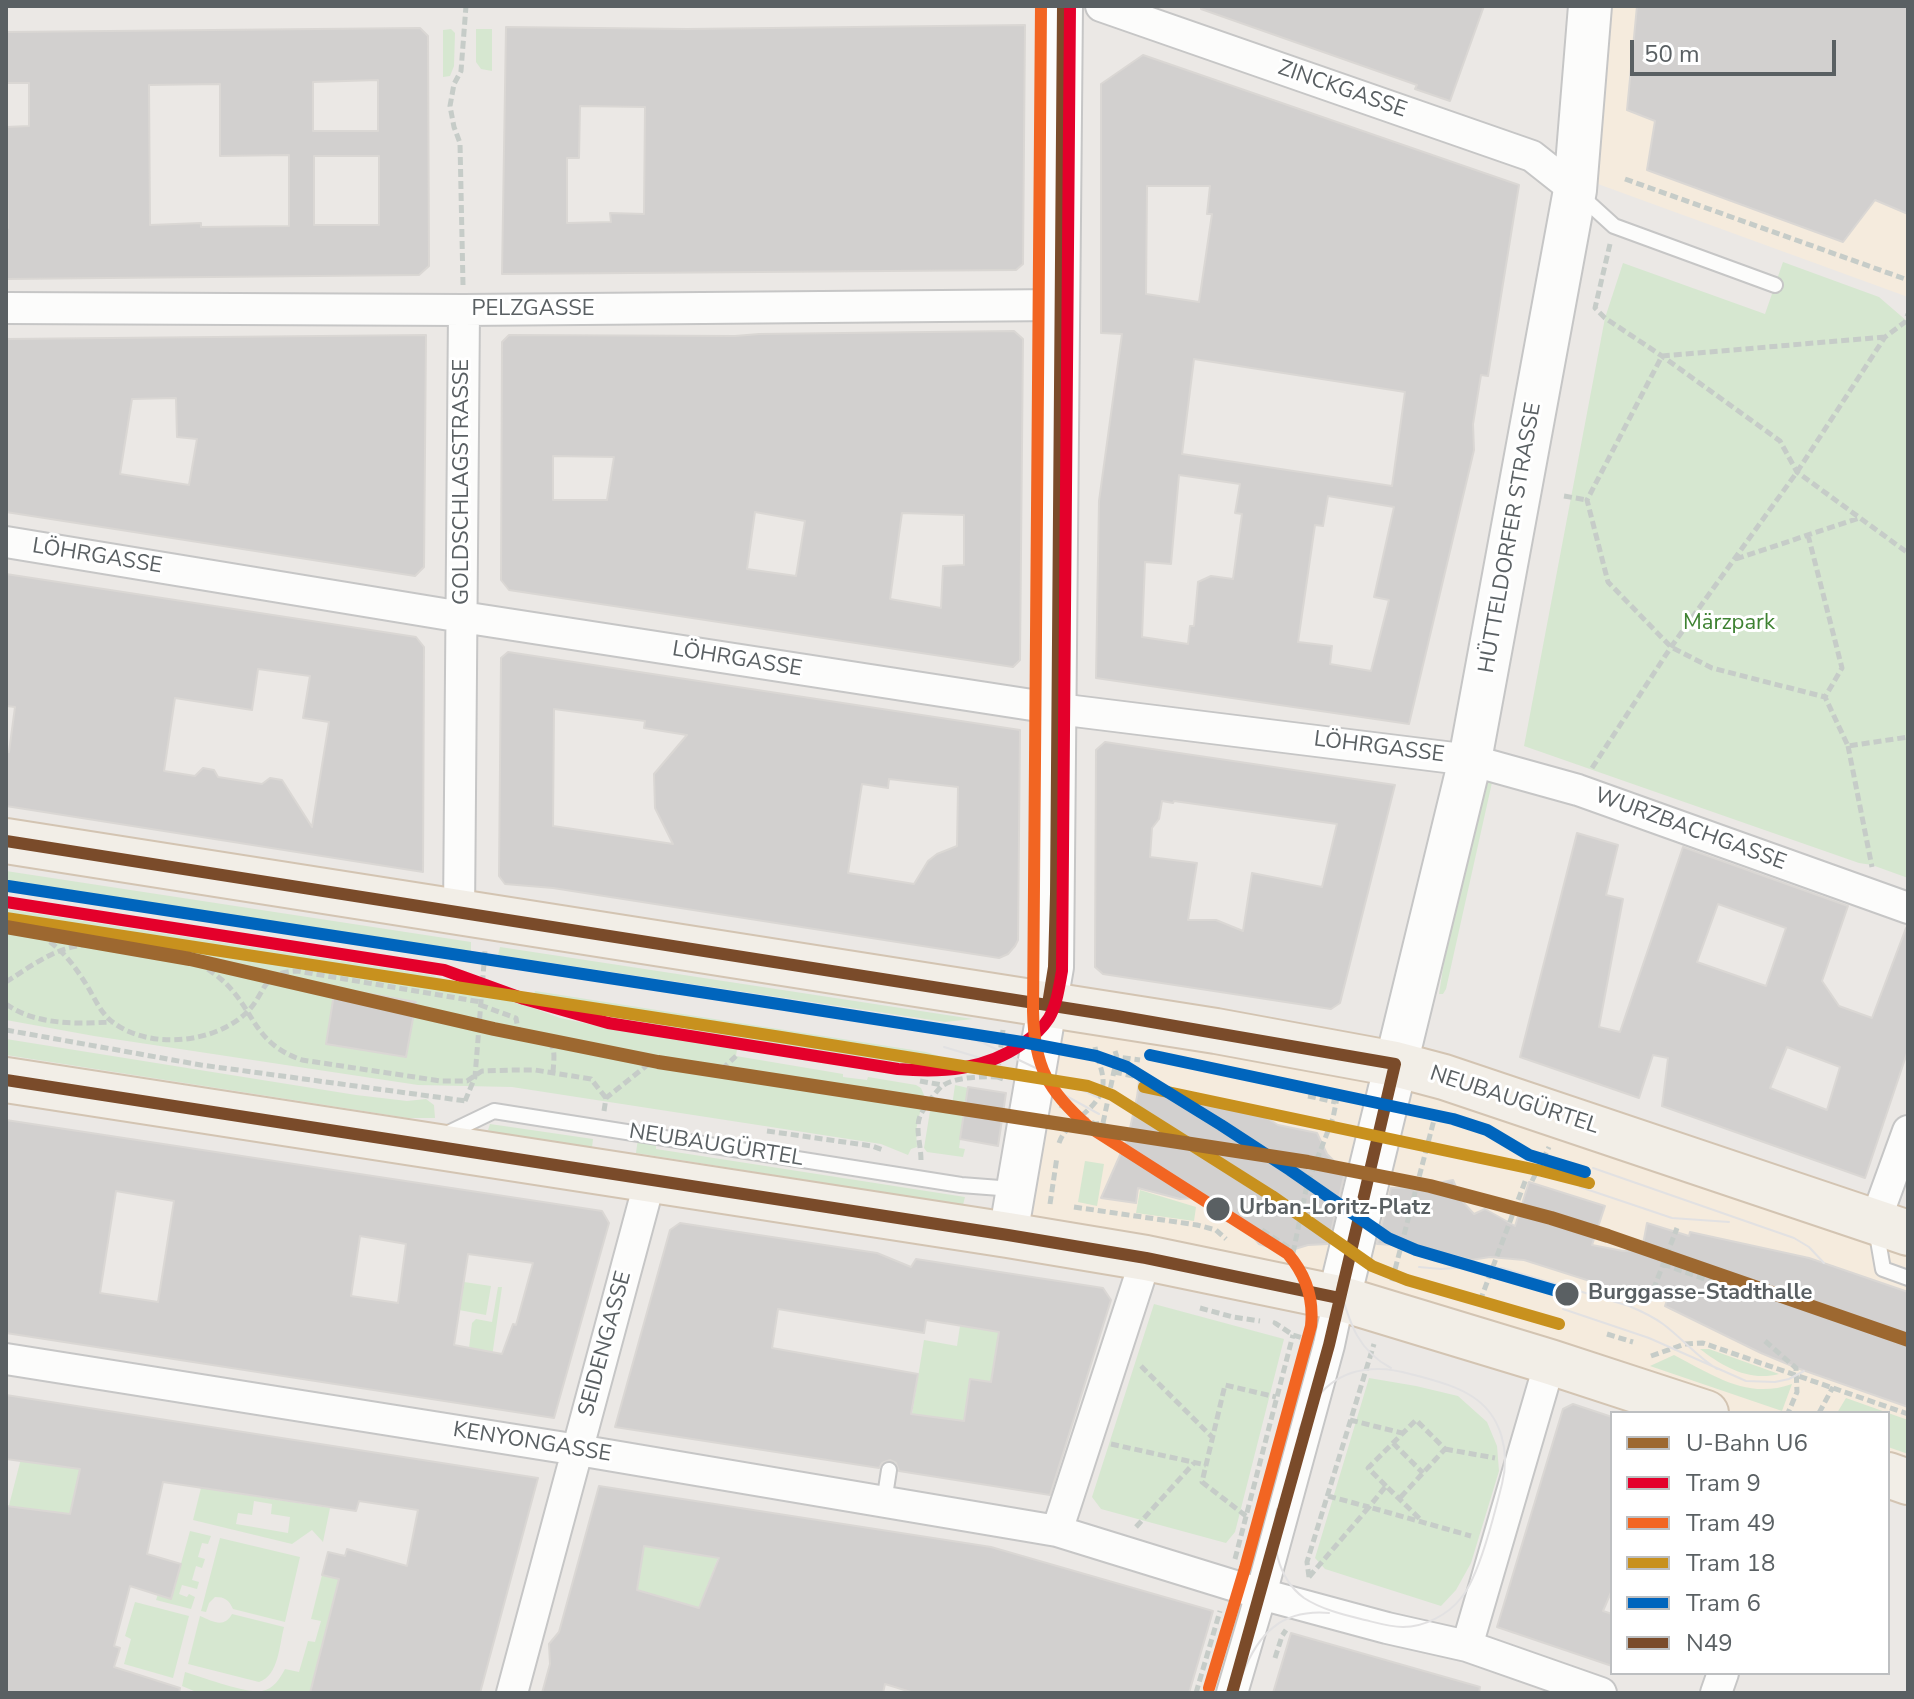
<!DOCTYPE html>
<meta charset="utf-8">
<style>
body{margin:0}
#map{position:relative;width:1914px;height:1699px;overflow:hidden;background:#ebe8e5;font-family:"Nunito Sans",sans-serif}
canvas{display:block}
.frame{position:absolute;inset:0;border:8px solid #5a6063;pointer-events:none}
.legend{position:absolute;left:1610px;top:1411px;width:280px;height:264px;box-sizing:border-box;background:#fff;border:2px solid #bdbfc1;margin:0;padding:10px 14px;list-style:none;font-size:24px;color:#5a6063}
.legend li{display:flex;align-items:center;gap:16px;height:40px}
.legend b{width:40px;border:2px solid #bdbfc1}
.scale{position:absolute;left:1630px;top:40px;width:206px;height:36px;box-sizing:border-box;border:4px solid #5a6063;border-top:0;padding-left:10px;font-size:24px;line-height:28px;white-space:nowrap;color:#5a6063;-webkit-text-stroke:6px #fff;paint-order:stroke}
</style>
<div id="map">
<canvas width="1914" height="1699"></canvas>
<div class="frame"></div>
<ul class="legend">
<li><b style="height:10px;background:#9d6830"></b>U-Bahn U6</li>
<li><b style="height:10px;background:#e4002b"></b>Tram 9</li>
<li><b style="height:10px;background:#f26522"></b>Tram 49</li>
<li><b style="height:10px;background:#c8911e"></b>Tram 18</li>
<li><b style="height:10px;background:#0065bd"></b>Tram 6</li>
<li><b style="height:10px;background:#7a4b2a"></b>N49</li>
</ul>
<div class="scale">50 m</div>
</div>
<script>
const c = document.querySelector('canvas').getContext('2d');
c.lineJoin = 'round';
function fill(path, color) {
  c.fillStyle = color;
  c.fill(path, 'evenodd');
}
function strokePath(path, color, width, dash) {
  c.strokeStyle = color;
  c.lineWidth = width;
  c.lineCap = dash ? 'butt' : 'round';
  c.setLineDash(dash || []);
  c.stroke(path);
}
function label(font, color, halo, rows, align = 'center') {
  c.font = font + ' "Nunito Sans",sans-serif';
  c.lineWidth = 6;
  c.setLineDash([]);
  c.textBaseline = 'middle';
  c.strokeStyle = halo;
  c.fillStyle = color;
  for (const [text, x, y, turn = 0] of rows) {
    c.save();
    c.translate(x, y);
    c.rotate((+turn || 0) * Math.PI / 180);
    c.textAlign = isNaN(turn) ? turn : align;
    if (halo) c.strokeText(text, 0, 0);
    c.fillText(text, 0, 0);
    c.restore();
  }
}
fill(new Path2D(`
 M1590 6H1908V297L1576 176Z
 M1067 1019 1371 1067 1908 1228V1477L1888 1470V1413H1716L1024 1226Z`), '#f5ebdd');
fill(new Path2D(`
 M451 29 455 33 454 66 450 76 443 77V30Z
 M476 29H492V71L481 69 476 62Z
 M1783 262 1879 297 1908 322V878L1872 865 1859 863 1524 746 1605 318 1623 263 1765 314Z
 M1493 778 1446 989 1443 994H1439L1444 962 1483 786 1486 779Z
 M6 871 471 942V953L6 881Z
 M6 909 431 975 476 990H484L560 1018 598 1026 737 1049 736 1056 843 1074V1077L867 1080 868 1077 916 1085 921 1088 924 1095 916 1130 917 1147 911 1149 908 1155 881 1144 512 1087 418 1085 94 1036 6 1020Z
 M500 947 973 1019 945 1022 498 955Z
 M535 991 926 1052 952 1060V1064L930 1066 905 1064 606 1017 533 997Z
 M6 1039 356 1095 407 1101 426 1099 434 1105 435 1118H408L6 1055Z
 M955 1085 968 1088 959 1148 965 1149 963 1157 927 1152 924 1148 931 1105 952 1106Z
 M490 1124 593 1139 592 1147 492 1132 488 1130Z
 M638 1138 656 1141V1149L965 1197 963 1205 636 1153Z
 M1085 1161 1104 1164 1097 1206 1078 1202Z
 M1140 1190 1196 1207 1194 1221 1136 1213Z
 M464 1282 491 1286 486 1315 459 1310Z
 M498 1287H502L492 1357 476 1354V1349L469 1348 472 1323 476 1319 492 1322Z
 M1154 1304 1284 1339 1235 1532 1226 1543 1101 1509 1092 1497Z
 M960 1326 999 1329 1026 1387 970 1379 964 1421 911 1420 924 1340 957 1346Z
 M1700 1349H1709L1779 1374C1749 1382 1722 1366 1700 1349Z
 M1674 1355C1713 1375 1747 1400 1792 1384L1782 1411 1650 1366Z
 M1369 1378 1416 1386 1458 1396 1487 1422 1497 1446 1499 1471 1471 1563 1456 1590 1441 1606 1325 1569 1315 1558Z
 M1846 1398 1908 1420V1454L1888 1447V1413H1837Z
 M26 1439 84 1450 70 1514 33 1509 6 1517Z
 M201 1488 330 1508 323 1542 312 1530 292 1544 193 1520ZM254 1501 272 1504 271 1514 290 1517 288 1533 236 1524 238 1513 252 1515Z
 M190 1531 211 1536 208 1544 202 1543 198 1557 205 1559 202 1568 196 1566 192 1580 199 1582 197 1589 182 1585 179 1594 187 1597 189 1594 195 1597 191 1609 156 1600 158 1594 138 1589 147 1555 170 1561 166 1575 177 1578Z
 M220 1538 300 1557 285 1622 233 1609C229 1600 225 1597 215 1597L209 1603 206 1612 201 1611Z
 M644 1546 718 1558 699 1608 624 1586Z
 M322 1575 339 1579 310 1693H194V1691L182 1686 185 1672C202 1677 247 1694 262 1691 274 1689 280 1678 285 1669L299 1672 308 1641 315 1642 321 1621 311 1619Z
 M135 1602 189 1616 173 1678 124 1664 131 1639 125 1636Z
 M232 1614 284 1627C279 1646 279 1675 259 1682L188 1664 200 1616C212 1621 224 1629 232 1614Z`), '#d6e7d0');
const building = new Path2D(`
 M1201 6H1484L1450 101 1415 89 1417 85 1201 9Z
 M1637 6H1908V214L1875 200 1843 242 1647 170 1655 121 1627 110Z
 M1025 25 1023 264 1016 270 502 274 506 27 687 29ZM580 106 645 107 644 214 610 213 611 222 567 223V158H579Z
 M420 28 428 36 429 266 419 275 6 279V228H8L6 127 29 126V83H6V32ZM378 80V131H313V82ZM220 84V156L289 155V226L201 227V223L150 225 149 85ZM314 156H379V225H314Z
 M1143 55 1519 185 1488 376 1481 375 1473 424 1474 450 1409 724 1096 678 1099 501 1122 334 1101 333V84ZM1147 186H1210L1207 214H1212L1199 302 1146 294ZM1194 359 1405 392 1392 486 1182 454ZM1179 475 1240 484 1235 513 1242 514 1233 579 1211 576 1198 582 1194 626H1190L1188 644 1142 637 1145 562 1171 564ZM1328 496 1394 507 1374 597 1389 600 1371 671 1330 664 1332 646 1298 642 1315 525 1323 526Z
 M1014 331 1023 339 1020 660 1013 667 509 590 501 580 502 342 509 335 735 336 759 334ZM553 456 614 457 607 500H553ZM755 512 805 521 796 576 747 569ZM902 513 964 515V565L943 566 941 608 890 599Z
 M426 335 424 567 415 576 6 512V339ZM176 398 177 437 197 439 189 485 120 474 132 399Z
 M6 574 416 637 424 647 423 872 6 806V752H9L15 707 6 706ZM258 669 310 676 303 718 329 722 312 827 282 780 270 778 262 784 218 777 214 770 203 768 195 776 164 771 175 698 252 710Z
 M508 652 1020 730 1018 940 1015 946 1008 954 999 958 553 888 505 884 499 876 501 658ZM554 709 645 721 644 728 687 735 654 774 655 808 673 844 553 826ZM889 779 958 787 957 846 937 854 928 861 914 884 848 873 862 784 888 788Z
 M1105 742 1395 785 1340 1003 1331 1009 1103 974 1095 967 1096 750ZM1162 801 1173 803 1174 801 1337 824 1322 887 1252 873 1243 931 1216 920H1188L1197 863 1150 857 1152 828 1159 819Z
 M1577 833 1618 845 1606 895 1623 899 1599 1027 1620 1032 1683 847 1848 906 1822 981 1839 1006 1872 1018 1906 928 1908 929V1050L1865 1178 1662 1106 1668 1058 1653 1055 1639 1098 1520 1057ZM1718 904 1786 928 1766 986 1697 962ZM1787 1047 1840 1067 1827 1110 1770 1088Z
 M335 988 416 1002 406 1057 326 1044Z
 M1139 1081 1153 1085 1170 1093 1190 1095 1207 1100 1222 1108 1240 1109 1262 1115 1278 1125 1317 1133 1327 1154 1345 1172 1328 1244 1308 1245 1285 1252 1259 1244 1250 1233 1239 1225 1210 1216 1208 1209 1196 1198 1180 1199 1138 1188 1136 1203 1101 1198 1128 1137 1137 1097Z
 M968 1087 1006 1093 998 1146 960 1139Z
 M6 1120 602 1211 609 1223 554 1418 6 1333ZM116 1191 174 1201 158 1302 100 1293ZM360 1236 406 1244 398 1303 351 1296ZM468 1254 533 1263 516 1325 513 1324 502 1354 454 1345Z
 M1453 1180 1462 1201 1474 1214 1485 1209 1515 1226 1529 1182 1605 1206 1592 1245 1623 1251 1642 1250 1647 1223 1689 1236 1690 1232 1809 1258 1908 1292V1407L1797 1368 1761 1353 1665 1306 1669 1294 1637 1296 1524 1260 1490 1257 1471 1260 1453 1255 1440 1256 1396 1245 1377 1244 1391 1188H1413Z
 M680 1223 877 1253 911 1267 916 1259 1103 1288 1111 1300 1050 1495 899 1471 896 1463 890 1460 882 1463 879 1468 615 1427 670 1230ZM778 1309 924 1333 926 1320 999 1332 991 1382 970 1379 964 1421 911 1414 918 1374 772 1348Z
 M6 1395 538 1478 480 1693H310L339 1579 322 1575 328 1552 345 1556 347 1549 407 1566 418 1510 359 1501 356 1511 163 1482 147 1554 181 1564 171 1599 130 1586 114 1646 120 1648 114 1667 180 1688 179 1693H6V1506L70 1514 80 1469 6 1459Z
 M1573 1404 1612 1417V1590L1603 1611 1612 1614V1666L1497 1627 1563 1409Z
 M599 1486 991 1547 1213 1611 1189 1693H914L885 1684 883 1693H542L550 1664 549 1644 559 1632ZM644 1546 719 1558 699 1608 637 1590Z
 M1291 1633 1480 1687 1479 1693H1273Z`);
fill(building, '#d2d0cf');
strokePath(building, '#dad7d4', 2);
const service = new Path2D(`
 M1581 196 1614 226 1775 285
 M442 1136 494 1111 961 1185 1013 1189
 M1876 1229 1883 1269 1908 1278
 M884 1502 889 1470`);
const minor = new Path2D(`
 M1101 6 1532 156 1575 190
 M6 308 464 310 1060 305
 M6 542 462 617 1058 709 1470 760 1578 790 1908 908
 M459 914 464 310
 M1875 1222 1908 1131
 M6 1359 578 1450 1057 1531 1261 1594 1387 1628 1467 1646 1601 1693
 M1057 1531 1146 1258
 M1467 1646 1550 1362
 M512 1693 650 1180
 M1232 1693 1261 1594 1329 1345 1339 1298
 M1716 1693 1723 1673`);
const tertiary = new Path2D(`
 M1008 1235 1054 967 1063 6`);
const secondary = new Path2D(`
 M1339 1298 1470 760 1575 190 1590 6`);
const primary = new Path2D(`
 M6 841 1216 1031 1395 1064 1444 1077 1908 1233
 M6 1080 1008 1235 1146 1258 1339 1298 1550 1362 1706 1413
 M1888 1475 1908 1482`);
strokePath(service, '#c6c6c6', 18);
strokePath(minor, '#c6c6c6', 34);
strokePath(tertiary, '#c6c6c6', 42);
strokePath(secondary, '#c6c6c6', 46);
strokePath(primary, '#d3c4b2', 48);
strokePath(new Path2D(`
 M1625 179 1908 280
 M1610 244 1595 308 1605 318 1662 356 1780 441 1797 472 1908 553
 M463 285 460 143 454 127 450 106 454 84 461 71 466 6
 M1885 337 1662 356 1587 500 1608 582 1671 647 1712 668 1825 697 1848 746 1908 737
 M1564 496 1587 500
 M1808 535 1842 668 1825 697
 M1736 559 1859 518
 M1848 746 1872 867
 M1592 768 1671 647 1797 472 1885 337 1905 322 1908 314
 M6 923C48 932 68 954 89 989 96 1001 102 1015 114 1023 149 1049 212 1044 245 1014 267 994 260 972 297 971L481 1002
 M6 982C25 970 44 956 65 949 115 934 181 944 222 980 255 1009 252 1043 302 1060L441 1081H467L482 1071 515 1070H535L591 1079 606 1098
 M6 1004C35 1025 76 1024 111 1022
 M480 1005 516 1018C517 1024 518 1032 524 1035 526 1036 535 1037 537 1037 558 1040 554 1056 553 1072
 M6 1030 201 1065 466 1101
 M1115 1051 1117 1057 1140 1060
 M1114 1072 1143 1078
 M1003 1079 997 1077 1003 1030
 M920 1081 942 1085
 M1110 1091 1125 1101
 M1308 1096 1336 1102
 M465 1101 475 1077 485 951
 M1060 1105 1095 1124 1103 1123 1105 1130 1112 1134
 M604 1111 606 1098 650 1063 717 1074 736 1056
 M1103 1123 1117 1057
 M767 1131 872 1146 883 1150
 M1059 1143C1067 1119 1100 1111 1103 1084 1104 1072 1097 1059 1095 1047
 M921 1160C921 1145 915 1129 920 1116 923 1109 936 1091 942 1086 954 1077 984 1076 997 1077
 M1532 1181 1549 1147
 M1274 1197 1302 1214
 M1050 1204 1057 1157
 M1074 1207 1197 1225 1216 1230 1226 1239
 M1262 1230 1294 1251
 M1293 1253 1307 1185 1333 1118 1338 1093
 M1663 1264 1710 1281
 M1392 1281 1435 1116 1462 1123
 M1480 1301 1526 1179
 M1649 1301 1677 1228
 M1200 1308 1233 1317 1260 1321
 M1276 1321 1275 1323 1293 1335 1303 1338
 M1607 1334 1633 1342
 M1765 1341 1796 1368 1797 1392 1788 1413
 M1651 1356 1685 1344 1703 1343 1908 1414
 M1141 1366 1213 1438
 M1819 1413 1833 1387
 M1350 1420 1402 1433
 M1393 1443 1423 1473
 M1111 1444 1206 1465
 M1445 1449 1495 1458
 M1386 1486 1368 1468 1416 1420 1445 1449 1399 1499
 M1328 1496 1369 1507 1386 1486 1422 1521
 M1246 1516 1202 1482 1225 1385 1276 1397
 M1136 1527 1194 1463
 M1235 1559 1293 1335
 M1309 1577 1307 1562 1374 1344
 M1309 1577 1369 1507 1471 1536
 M1275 1658 1282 1636 1286 1630
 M1196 1693 1220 1611`), '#c6ccc8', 5, [8, 4]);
strokePath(service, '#fcfcfb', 14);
strokePath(minor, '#fcfcfb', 30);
strokePath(tertiary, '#fcfcfb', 38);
strokePath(secondary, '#fcfcfb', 42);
strokePath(primary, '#f2eee7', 44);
strokePath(new Path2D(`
 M960 1036 981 1042 1097 1097
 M944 1047 984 1059 1048 1086 1099 1114
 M1593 1168 1794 1238 1809 1247 1824 1263
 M1580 1187 1672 1218 1729 1222
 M1419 1267 1441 1269 1480 1266 1502 1268 1629 1306C1641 1311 1652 1316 1663 1324 1682 1338 1696 1356 1717 1369
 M1338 1283C1349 1319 1355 1349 1391 1368
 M1563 1309 1649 1338 1746 1381 1775 1382 1789 1379 1804 1371
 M1277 1509C1270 1540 1277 1578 1304 1598 1321 1609 1341 1614 1361 1619 1374 1622 1389 1627 1403 1627 1424 1627 1448 1615 1461 1598 1479 1577 1495 1512 1502 1484 1510 1452 1502 1416 1473 1397 1458 1387 1440 1382 1422 1377 1409 1374 1395 1369 1380 1369 1338 1368 1313 1393 1299 1430
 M1242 1675C1258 1634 1281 1609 1329 1613`), '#e2e1e2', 2);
strokePath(new Path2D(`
 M6 841 1117 1016 1395 1064 1329 1345 1232 1693
 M1048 1004 1054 967 1056 894 1063 6
 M6 1080 1008 1235 1146 1258 1339 1298`), '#7a4b2a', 12);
strokePath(new Path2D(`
 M6 902 444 970 524 999 608 1023 898 1069C942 1073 985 1070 1022 1044 1033 1037 1042 1029 1049 1018 1057 1004 1059 987 1062 971L1070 6`), '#e4002b', 12);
strokePath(new Path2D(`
 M1041 6 1033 1011C1034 1067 1048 1091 1089 1127L1288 1254C1306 1275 1314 1298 1311 1326L1245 1568 1209 1688`), '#f26522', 12);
strokePath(new Path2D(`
 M6 918 781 1037 1088 1086 1112 1095 1204 1153 1272 1196 1372 1266 1407 1280 1559 1324
 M1144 1087 1542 1171 1589 1183`), '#c8911e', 12);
strokePath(new Path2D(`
 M8 886 785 1005 1022 1042 1096 1056 1127 1067 1221 1125 1290 1170 1388 1238 1416 1250 1567 1294
 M1150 1055 1453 1119 1487 1130 1529 1155 1585 1172`), '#0065bd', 12);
strokePath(new Path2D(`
 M6 927 190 959 494 1029 658 1062 1308 1162 1430 1186 1551 1218 1608 1236 1908 1340`), '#9d6830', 14);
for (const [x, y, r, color] of [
 [1218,1209,13,"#5a6063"],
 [1567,1294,13,"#5a6063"]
]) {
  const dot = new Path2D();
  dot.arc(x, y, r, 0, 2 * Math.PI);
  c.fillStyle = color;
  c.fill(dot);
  strokePath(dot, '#fff', 3);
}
label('22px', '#5a6063', '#fff', [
 ["ZINCKGASSE",1342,90,19],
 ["PELZGASSE",533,310],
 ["GOLDSCHLAGSTRASSE",463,482,-90],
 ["HÜTTELDORFER STRASSE",1511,538,-80],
 ["LÖHRGASSE",97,557,9],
 ["LÖHRGASSE",737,660,9],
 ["LÖHRGASSE",1379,748,7],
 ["WURZBACHGASSE",1690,830,20],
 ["NEUBAUGÜRTEL",1514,1101,18],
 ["NEUBAUGÜRTEL",716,1146,9],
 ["SEIDENGASSE",606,1344,-75],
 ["KENYONGASSE",532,1443,9]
]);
label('22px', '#3e8232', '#fff', [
 ["Märzpark",1729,624]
]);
label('bold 22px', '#5a6063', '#fff', [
 ["Urban-Loritz-Platz",1239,1209],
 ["Burggasse-Stadthalle",1588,1294]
], 'left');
</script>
